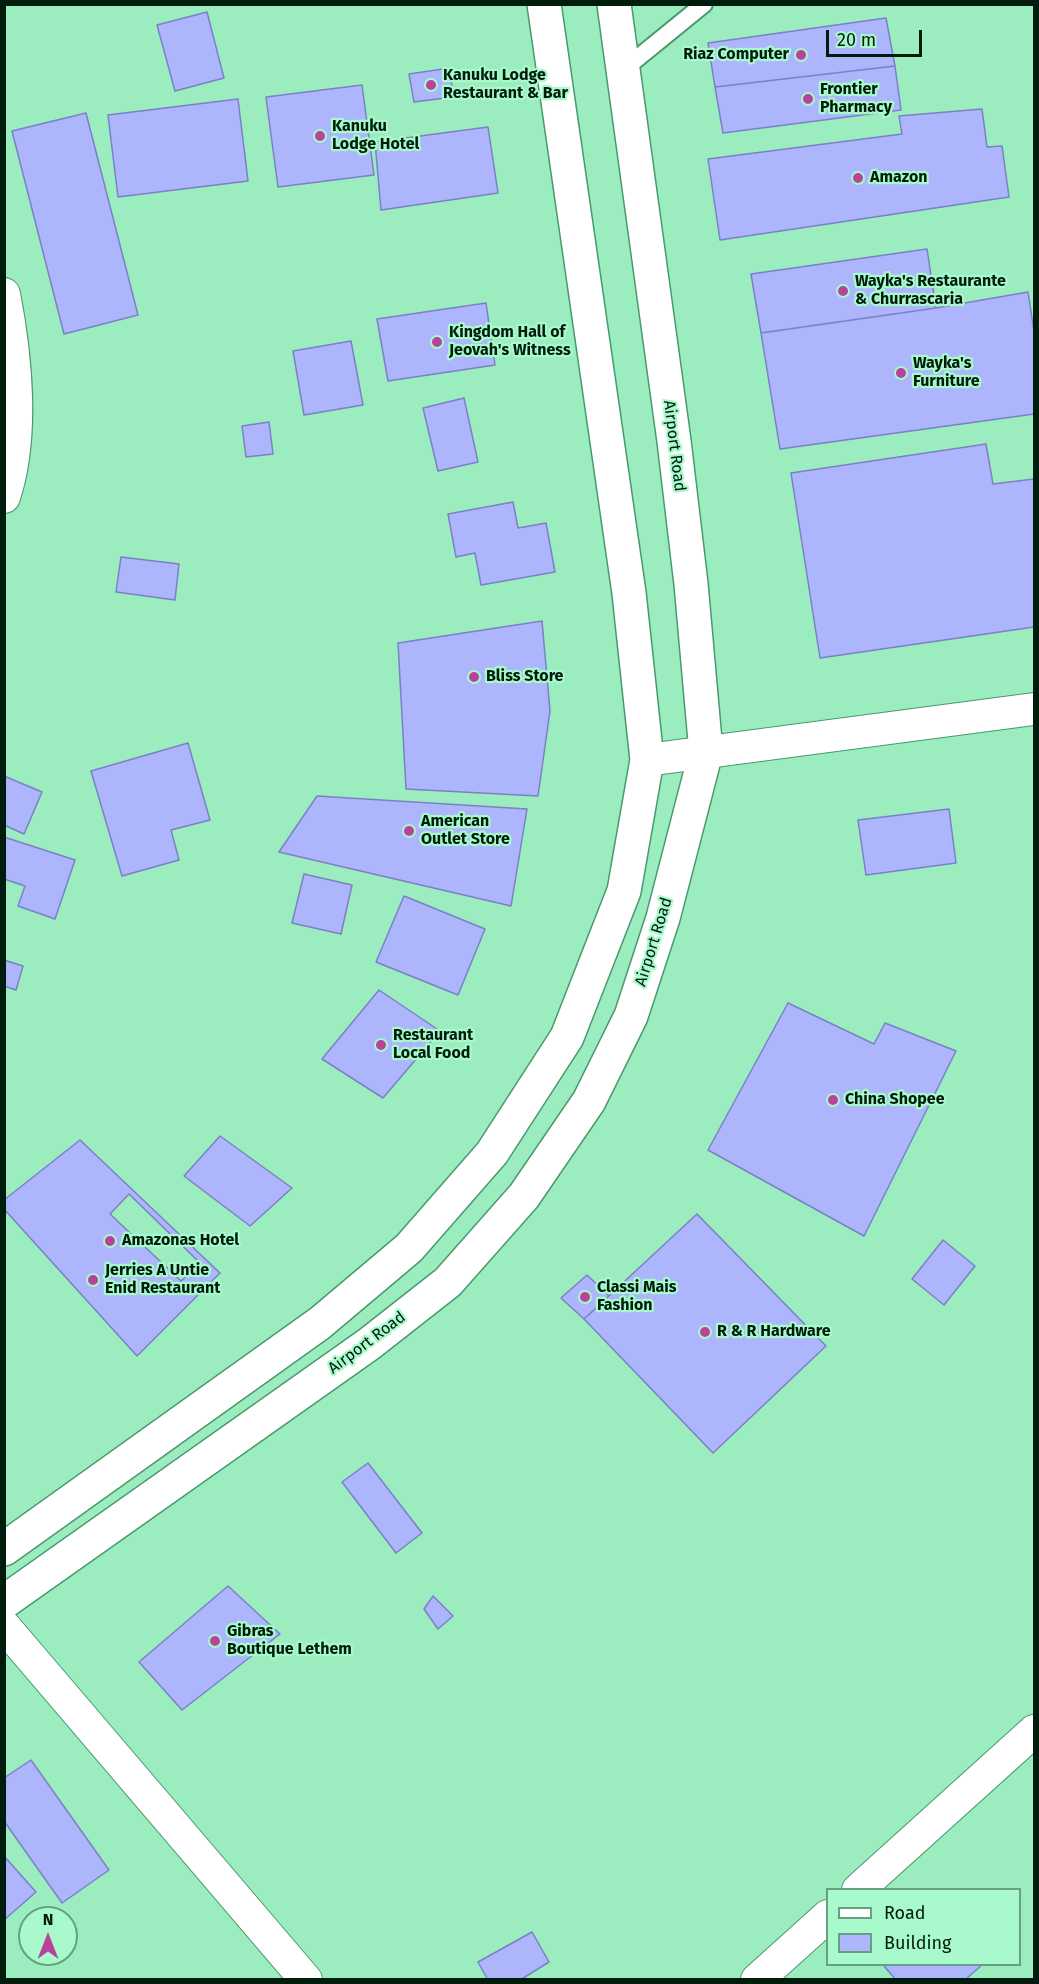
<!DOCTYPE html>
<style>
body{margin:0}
#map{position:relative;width:1039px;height:1984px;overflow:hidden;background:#9becbe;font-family:"Fira Sans",sans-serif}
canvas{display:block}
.frame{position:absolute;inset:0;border:6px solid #001c0d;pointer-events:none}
.legend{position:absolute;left:826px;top:1888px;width:195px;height:78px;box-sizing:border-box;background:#a8f9cb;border:2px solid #65a17f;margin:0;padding:8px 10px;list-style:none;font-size:18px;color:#001c0d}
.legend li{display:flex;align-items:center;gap:12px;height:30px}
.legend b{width:30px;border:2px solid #65a17f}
.north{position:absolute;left:18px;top:1906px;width:60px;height:60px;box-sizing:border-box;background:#a8f9cb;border:2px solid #65a17f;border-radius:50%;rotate:0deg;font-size:16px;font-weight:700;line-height:24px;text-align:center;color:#001c0d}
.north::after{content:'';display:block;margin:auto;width:21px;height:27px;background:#b8439b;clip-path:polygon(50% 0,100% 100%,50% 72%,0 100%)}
.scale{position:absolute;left:826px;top:30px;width:96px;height:27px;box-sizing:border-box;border:3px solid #001c0d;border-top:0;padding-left:8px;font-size:18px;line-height:21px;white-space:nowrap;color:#001c0d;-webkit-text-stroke:4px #a8f9cb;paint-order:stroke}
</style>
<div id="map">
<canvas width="1039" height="1984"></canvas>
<div class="frame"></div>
<ul class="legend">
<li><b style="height:8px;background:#fff"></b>Road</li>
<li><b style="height:16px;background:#adb5fc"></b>Building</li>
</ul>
<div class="north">N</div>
<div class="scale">20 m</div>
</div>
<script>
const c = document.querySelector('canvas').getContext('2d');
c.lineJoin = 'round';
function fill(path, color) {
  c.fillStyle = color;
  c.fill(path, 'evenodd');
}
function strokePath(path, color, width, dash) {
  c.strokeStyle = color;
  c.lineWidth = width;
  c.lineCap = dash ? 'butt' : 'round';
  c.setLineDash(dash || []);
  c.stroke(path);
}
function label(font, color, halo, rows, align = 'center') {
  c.font = font + ' "Fira Sans",sans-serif';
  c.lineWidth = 4.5;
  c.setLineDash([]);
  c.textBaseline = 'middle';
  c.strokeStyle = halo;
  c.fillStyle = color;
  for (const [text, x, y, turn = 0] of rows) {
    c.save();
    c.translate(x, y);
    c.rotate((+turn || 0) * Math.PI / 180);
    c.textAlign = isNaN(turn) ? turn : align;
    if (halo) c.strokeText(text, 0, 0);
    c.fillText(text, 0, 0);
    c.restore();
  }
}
const building = new Path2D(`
 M207 12 224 78 175 91 157 25Z
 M886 18 895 66 715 87 708 43Z
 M895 66 901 110 723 133 715 87Z
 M450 68 453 97 414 102 409 74Z
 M362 85 374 175 278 187 266 97Z
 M238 99 248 181 118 197 108 115Z
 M982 109 987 147 1002 146 1009 197 720 240 708 159 902 134 899 116Z
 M86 113 138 315 64 334 12 131Z
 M488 127 498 193 381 210 375 142Z
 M927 249 936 308 761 333 751 274Z
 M1028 292 1034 331V414L780 449 761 333 936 308Z
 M486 303 495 365 388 381 377 319Z
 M351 341 363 405 304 415 293 351Z
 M464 398 478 462 438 471 423 408Z
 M269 422 273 454 246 457 242 426Z
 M986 444 993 484 1034 479V627L820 658 791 473Z
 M513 502 518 528 546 523 555 572 481 585 475 553 456 557 448 514Z
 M121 557 179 564 175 600 116 592Z
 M542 621 550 711 538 796 406 789 398 643Z
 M188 743 210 820 171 830 179 860 122 876 91 771Z
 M4 776 42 792 24 834 4 825Z
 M317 796 527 809 511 906 279 852Z
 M949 809 956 863 866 875 858 820Z
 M4 837 75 860 55 919 18 906 25 886 4 879Z
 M304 874 352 885 341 934 292 923Z
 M404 896 485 929 458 995 376 962Z
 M4 960 23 966 16 990 4 986Z
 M379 990 440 1031 383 1098 322 1059Z
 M788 1003 874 1044 885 1023 956 1051 864 1236 708 1150Z
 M220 1136 292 1188 250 1226 184 1176Z
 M80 1140 220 1273 137 1356 4 1209V1200Z
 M129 1194 200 1263 181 1281 110 1214Z
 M697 1214 826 1346 713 1453 584 1319Z
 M943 1240 975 1266 944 1305 912 1279Z
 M587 1275 609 1296 584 1319 561 1298Z
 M368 1463 422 1533 396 1553 342 1482Z
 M228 1586 280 1634 182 1710 139 1662Z
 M433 1596 453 1616 438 1629 424 1609Z
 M31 1760 109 1870 62 1903 4 1821V1778Z
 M4 1856 36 1892 4 1920Z
 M532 1932 549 1962 520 1980H488L478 1962Z
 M885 1964H983L965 1980H896L884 1966Z`);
fill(building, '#adb5fc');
strokePath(building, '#7a81c4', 1.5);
const lane = new Path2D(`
 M623 70 704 4`);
const street = new Path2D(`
 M4 294C16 356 24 437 4 497
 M647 760 1034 709
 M4 1626 306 1980
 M858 1890 1034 1731
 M757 1980 828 1916`);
const secondary = new Path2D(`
 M4 1549 320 1323 409 1248 492 1153 567 1037 624 891 647 760 629 593 544 4
 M4 1602 369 1344 448 1282 524 1196 589 1101 631 1016 663 918 706 752 691 584 674 441 614 4`);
strokePath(lane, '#49996f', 20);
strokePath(street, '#49996f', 34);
strokePath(secondary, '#49996f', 36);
strokePath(lane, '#fff', 16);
strokePath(street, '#fff', 32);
strokePath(secondary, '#fff', 33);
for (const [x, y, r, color] of [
 [801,55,6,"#b8439b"],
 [431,85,6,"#b8439b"],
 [808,99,6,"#b8439b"],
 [320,136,6,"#b8439b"],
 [858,178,6,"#b8439b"],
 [843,291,6,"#b8439b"],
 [437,342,6,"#b8439b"],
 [901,373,6,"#b8439b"],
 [474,677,6,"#b8439b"],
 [409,831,6,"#b8439b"],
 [381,1045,6,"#b8439b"],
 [833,1100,6,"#b8439b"],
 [110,1241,6,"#b8439b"],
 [93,1280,6,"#b8439b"],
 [585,1297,6,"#b8439b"],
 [705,1332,6,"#b8439b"],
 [215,1641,6,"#b8439b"]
]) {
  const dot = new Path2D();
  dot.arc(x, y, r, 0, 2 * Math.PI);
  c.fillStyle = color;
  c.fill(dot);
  strokePath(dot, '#a8f9cb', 2);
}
label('bold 16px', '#001c0d', '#a8f9cb', [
 ["Riaz Computer",789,55,"right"],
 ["Kanuku Lodge",443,76],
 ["Restaurant & Bar",443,94],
 ["Frontier",820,90],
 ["Pharmacy",820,108],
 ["Kanuku",332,127],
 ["Lodge Hotel",332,145],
 ["Amazon",870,178],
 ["Wayka's Restaurante",855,282],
 ["& Churrascaria",855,300],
 ["Kingdom Hall of",449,333],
 ["Jeovah's Witness",449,351],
 ["Wayka's",913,364],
 ["Furniture",913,382],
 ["Bliss Store",486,677],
 ["American",421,822],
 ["Outlet Store",421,840],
 ["Restaurant",393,1036],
 ["Local Food",393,1054],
 ["China Shopee",845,1100],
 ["Amazonas Hotel",122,1241],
 ["Jerries A Untie",105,1271],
 ["Enid Restaurant",105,1289],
 ["Classi Mais",597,1288],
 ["Fashion",597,1306],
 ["R & R Hardware",717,1332],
 ["Gibras",227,1632],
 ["Boutique Lethem",227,1650]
], 'left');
label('16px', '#001c0d', '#a8f9cb', [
 ["Airport Road",674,446,83],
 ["Airport Road",654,942,-73],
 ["Airport Road",367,1343,-37]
]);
</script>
